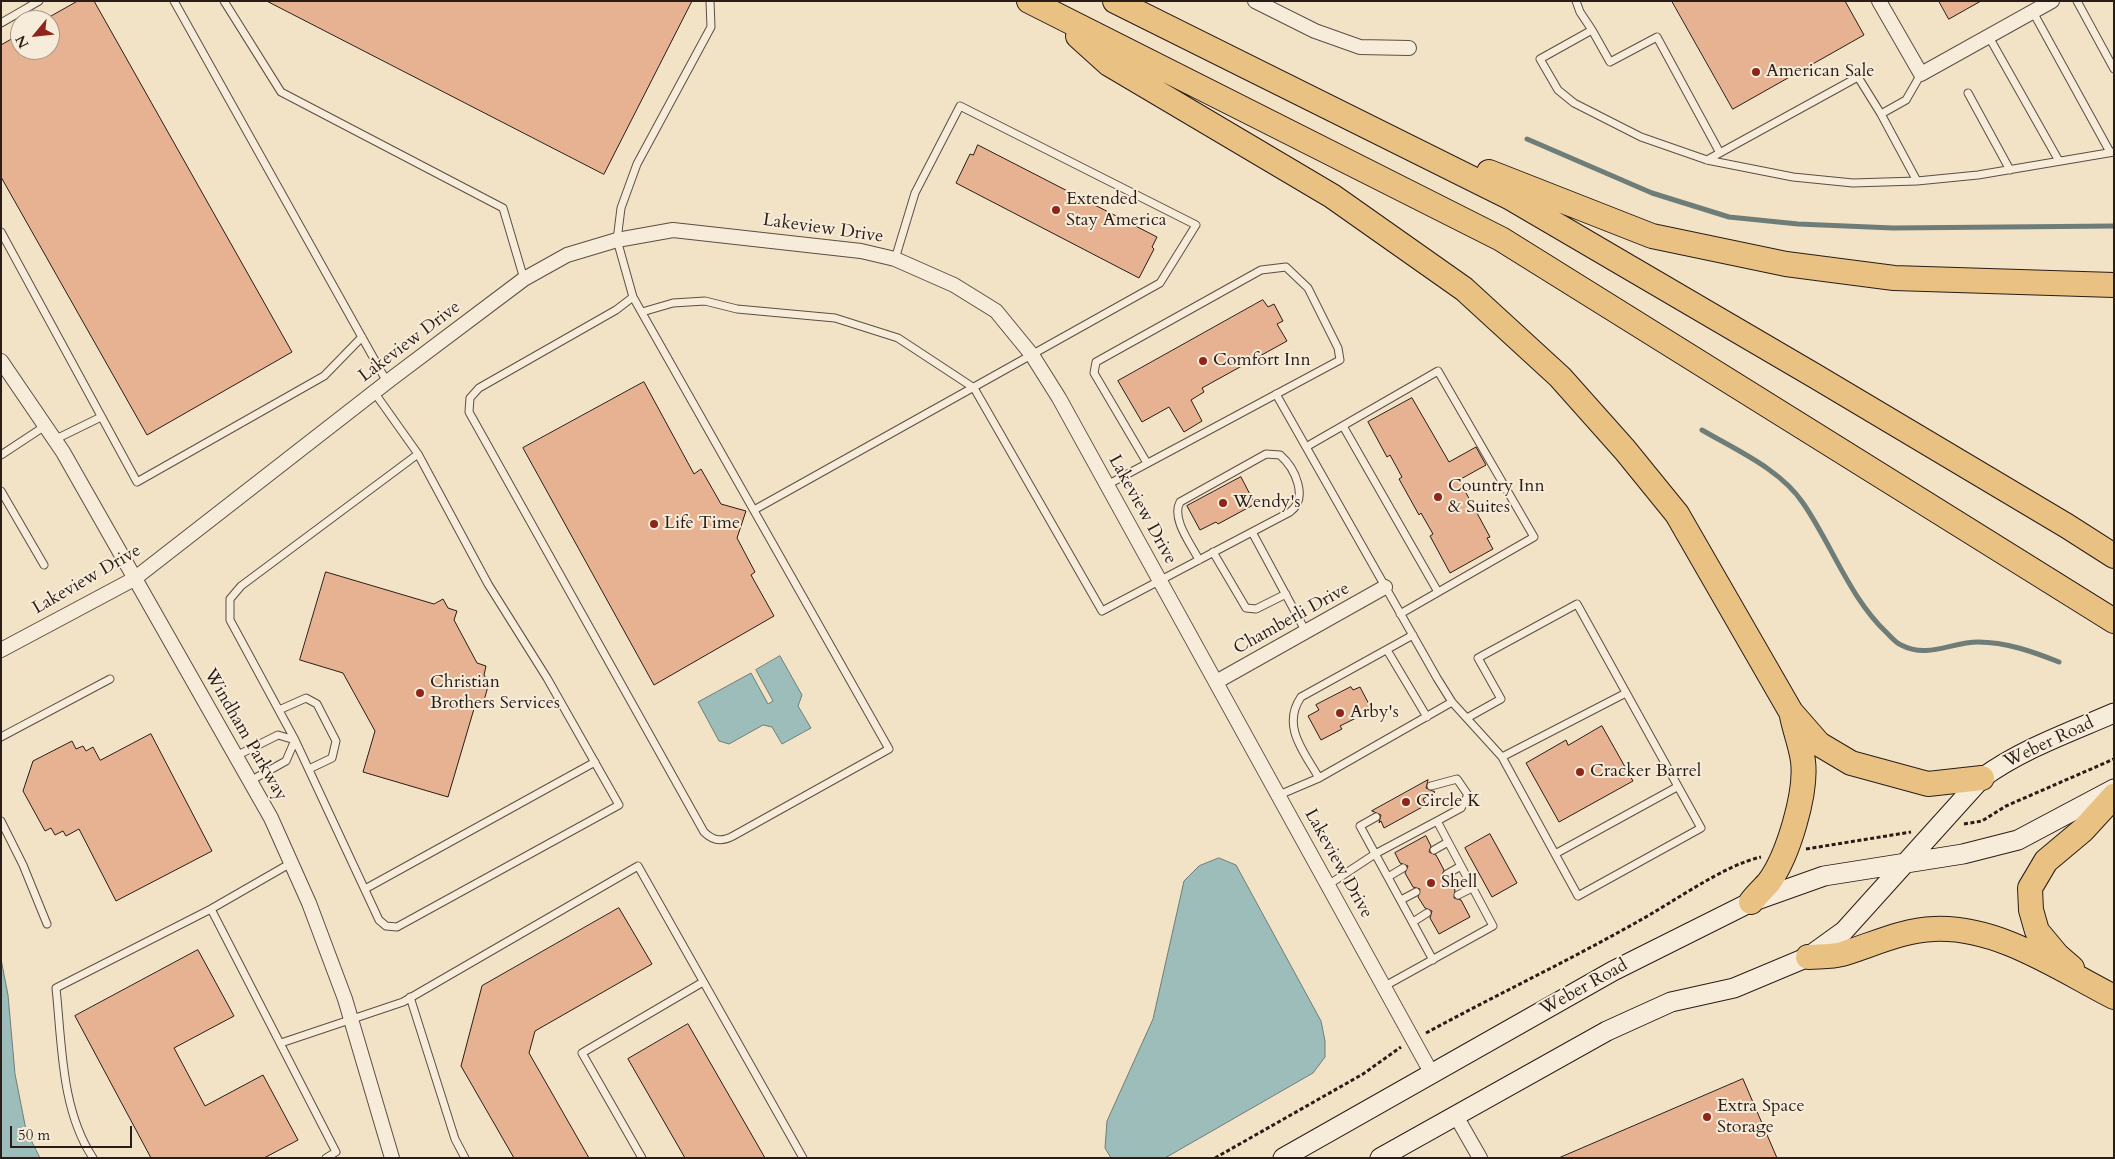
<!DOCTYPE html>
<style>
body{margin:0}
#map{position:relative;width:2115px;height:1159px;overflow:hidden;background:#f2e2c6;font-family:Cardo,serif}
canvas{display:block}
.frame{position:absolute;inset:0;border:2px solid #2a1d17;pointer-events:none}
.north{position:absolute;left:10px;top:10px;width:50px;height:50px;box-sizing:border-box;background:#f7ecda;border:1px solid #a5998c;border-radius:50%;rotate:242deg;font-size:14px;font-weight:700;line-height:20px;text-align:center;color:#2a1d17}
.north::after{content:'';display:block;margin:auto;width:18px;height:22px;background:#8f2418;clip-path:polygon(50% 0,100% 100%,50% 72%,0 100%)}
.scale{position:absolute;left:10px;top:1126px;width:122px;height:22px;box-sizing:border-box;border:2px solid #2a1d17;border-top:0;padding-left:6px;font-size:15px;line-height:18px;white-space:nowrap;color:#2a1d17;-webkit-text-stroke:4px #f7ecda;paint-order:stroke}
</style>
<div id="map">
<canvas width="2115" height="1159"></canvas>
<div class="frame"></div>
<div class="north">N</div>
<div class="scale">50 m</div>
</div>
<script>
const c = document.querySelector('canvas').getContext('2d');
c.lineJoin = 'round';
function fill(path, color) {
  c.fillStyle = color;
  c.fill(path, 'evenodd');
}
function strokePath(path, color, width, dash) {
  c.strokeStyle = color;
  c.lineWidth = width;
  c.lineCap = dash ? 'butt' : 'round';
  c.setLineDash(dash || []);
  c.stroke(path);
}
function label(font, color, halo, rows, align = 'center') {
  c.font = font + ' Cardo,serif';
  c.lineWidth = 4;
  c.setLineDash([]);
  c.textBaseline = 'middle';
  c.strokeStyle = halo;
  c.fillStyle = color;
  for (const [text, x, y, turn = 0] of rows) {
    c.save();
    c.translate(x, y);
    c.rotate((+turn || 0) * Math.PI / 180);
    c.textAlign = isNaN(turn) ? turn : align;
    if (halo) c.strokeText(text, 0, 0);
    c.fillText(text, 0, 0);
    c.restore();
  }
}
const water = new Path2D(`
 M780 656 802 695 798 706 811 728 782 744 772 727 763 725 729 744 719 741 698 702 751 673 768 704 773 701 756 670Z
 M1219 858 1236 865 1321 1021 1325 1041V1057L1313 1073 1165 1158H1111L1105 1148 1107 1121 1153 1019 1184 881 1199 866Z
 M1 959 8 995 15 1074 26 1130 40 1158H1Z`);
fill(water, '#9cbdb9');
strokePath(water, '#6e7d78', 1);
strokePath(new Path2D(`
 M1527 139 1652 193 1729 217 1798 224 1893 228 2114 226
 M1702 430C1736 450 1780 469 1803 503 1832 545 1849 597 1887 633 1891 637 1896 643 1901 645 1928 659 1951 642 1978 642 2006 642 2034 652 2059 662`), '#6e7d78', 5);
const building = new Path2D(`
 M78 1H94L292 352 147 435 1 177V45L20 34V50H50V17Z
 M267 1H692L604 174Z
 M1672 1H1845L1864 35 1733 109Z
 M1939 1H1981L1949 19Z
 M978 145 1157 237 1152 247 1154 249 1139 278 956 183 970 154 973 155Z
 M1263 300 1268 307 1274 304 1283 321 1277 324 1287 341 1202 388 1204 392 1191 400 1202 421 1184 432 1169 407 1142 422 1118 381Z
 M644 382 694 474 701 469 721 504 746 511 737 538 755 572 751 575 774 616 654 685 523 448Z
 M1412 398 1449 462 1476 447 1486 465 1459 480 1490 537 1487 538 1493 549 1450 573 1430 536 1433 534 1421 513 1419 515 1399 479 1402 477 1390 455 1387 457 1368 422Z
 M1241 477 1255 504 1218 524 1216 522 1200 530 1187 506Z
 M326 572 434 604 443 599 448 608 457 611 454 620 477 663 486 666 484 675 489 683 483 704 476 702 448 797 363 772 375 731 343 673 300 660Z
 M1351 687 1353 690 1360 687 1372 710 1340 726 1342 729 1321 740 1308 716 1319 710 1316 705Z
 M1602 726 1633 781 1559 822 1526 763 1566 740 1568 745Z
 M151 734 212 851 116 901 79 829 66 836 63 831 55 835 51 828 45 831 23 791 33 761 72 741 76 749 83 746 86 751 93 747 100 760Z
 M1428 780 1426 788 1435 792 1423 799 1426 805 1384 828 1381 821 1379 823 1381 815 1372 811Z
 M1490 834 1517 883 1492 897 1465 848Z
 M1426 836 1431 846 1429 852 1436 855 1444 870 1442 876 1449 879 1455 890 1454 898 1461 900 1470 917 1439 934 1430 918 1432 911 1425 908 1418 897 1420 889 1413 887 1405 873 1408 866 1400 863 1395 853Z
 M619 908 652 964 535 1031 529 1053 589 1158H514L461 1066 482 986Z
 M198 950 234 1016 174 1048 205 1106 263 1075 298 1140 264 1158H151L75 1016Z
 M688 1024 765 1158H685L628 1059Z
 M1743 1079 1777 1158H1559Z`);
fill(building, '#e6b292');
strokePath(building, '#2a1d17', 1);
const lane = new Path2D(`
 M174 1 387 382
 M224 1 281 92 503 208 524 279
 M1576 1 1580 12 1592 30 1540 59 1558 90 1574 103 1641 137 1707 160 1793 177 1853 183 1917 181
 M2077 1 2114 69
 M2033 12 2110 152
 M1 23 39 1
 M1592 30 1610 62 1657 37 1720 153
 M1989 37 2059 161
 M1921 74 1906 100 1881 114 1917 181 1978 175 2114 152
 M1968 93 2010 170
 M1707 160 1858 77 1881 114
 M1 232 137 482 324 376 362 337
 M633 297 616 310 479 388 470 398 469 412 704 832C713 841 722 842 733 836L889 749 633 297 617 240 621 208 637 164 711 27 710 1
 M642 312 673 303 705 301 737 309 835 318 898 338 974 388 1102 611 1290 512C1309 498 1295 468 1280 455L1266 454 1180 502C1171 519 1191 544 1199 560
 M374 392 418 454 241 586 230 599V620L295 740 379 920 386 926 397 927 619 805 547 678 488 584 418 454
 M1276 394 1437 678 1452 702 1502 757 1578 896 1701 828 1577 604 1478 658 1501 699 1467 718
 M1343 426 1438 592
 M54 440 101 417
 M1306 447 1438 371 1534 537 1400 614
 M1 455 45 426
 M1107 485 1340 360 1338 348 1308 288 1286 267 1261 270 1096 362 1094 373 1147 463
 M1 491 44 565
 M754 510 1160 283 1196 225 960 106 915 193 895 259
 M1252 532 1306 632
 M1213 552 1246 608 1256 609 1286 594
 M1387 650 1427 717
 M279 710 306 698 317 704 336 741 332 758 309 769
 M1 737 110 679
 M236 756 278 735 295 740 286 761 250 781
 M1502 757 1626 693
 M1319 778C1304 752 1281 726 1301 697L1413 635
 M1431 786 1457 779 1468 795 1461 808 1437 821
 M1279 795 1319 778 1452 702
 M1376 817 1360 826 1433 960
 M1 821 23 865 47 924
 M1434 850 1448 842
 M1555 854 1677 787
 M1447 874 1461 866
 M1388 877 1403 868
 M1328 885 1375 854 1437 821 1493 926 1385 986
 M365 889 595 762
 M1458 895 1472 888
 M1401 900 1416 892
 M211 909 291 863
 M1413 922 1427 913
 M410 997 455 1139 465 1158
 M281 1043 403 1002 638 866 803 1158
 M93 1158C61 1110 62 1044 56 988L211 909 336 1152 326 1158
 M642 1158 582 1053 703 982`);
const street = new Path2D(`
 M1255 1 1315 31 1360 47 1409 48
 M1879 1 1921 74 2052 1
 M1 361 63 452 271 818 309 903 345 999 392 1158
 M1 650 134 579 391 379 524 279 567 255 617 240 673 230 861 251 895 259 954 285 996 311 1032 355 1059 398 1432 1074
 M1216 682 1385 587
 M1456 1116 1480 1158`);
const secondary = new Path2D(`
 M1283 1158 1613 971 1751 902 1824 876 1963 854 2018 840 2114 789
 M1380 1158 1607 1031 1671 1002 1734 988 1808 957 1844 931 1982 778C2022 749 2068 733 2114 713`);
const highway = new Path2D(`
 M1029 1 1501 239 2114 621
 M1115 1 1509 197 1815 376 2067 526 2114 556
 M1078 36 1109 64 1332 196 1464 289 1560 377 1625 450 1677 514 1791 712 1819 744 1851 763 1928 784 1982 778
 M1489 172 1652 236 1786 264 1894 278 2114 285
 M1751 902C1756 895 1763 889 1769 882 1788 856 1807 793 1803 761 1801 746 1795 731 1792 716
 M1808 957C1819 956 1831 957 1842 954 1872 945 1902 930 1934 929 1998 926 2059 969 2114 997
 M2072 968 2057 955 2037 931 2031 910 2030 888 2046 861 2083 830 2114 796`);
strokePath(lane, '#5c4e43', 9);
strokePath(street, '#5c4e43', 16);
strokePath(secondary, '#2a1d17', 21);
strokePath(highway, '#2a1d17', 26);
strokePath(new Path2D(`
 M1964 824 1982 821 2006 806 2114 759
 M1806 849 1911 832
 M1426 1033C1496 995 1568 961 1637 922 1672 903 1724 865 1761 857
 M1215 1158 1363 1074 1401 1047`), '#2a1d17', 3, [4, 2.5]);
strokePath(lane, '#f7ecda', 7);
strokePath(street, '#f7ecda', 14);
strokePath(secondary, '#f7ecda', 19);
strokePath(highway, '#e9c183', 24);
for (const [x, y, r, color] of [
 [1756,72,5,"#8f2418"],
 [1056,210,5,"#8f2418"],
 [1203,361,5,"#8f2418"],
 [1438,497,5,"#8f2418"],
 [1223,503,5,"#8f2418"],
 [654,524,5,"#8f2418"],
 [420,693,5,"#8f2418"],
 [1340,713,5,"#8f2418"],
 [1580,772,5,"#8f2418"],
 [1406,802,5,"#8f2418"],
 [1431,883,5,"#8f2418"],
 [1707,1117,5,"#8f2418"]
]) {
  const dot = new Path2D();
  dot.arc(x, y, r, 0, 2 * Math.PI);
  c.fillStyle = color;
  c.fill(dot);
  strokePath(dot, '#f7ecda', 2);
}
label('18px', '#2a1d17', '#f7ecda', [
 ["American Sale",1766,72],
 ["Extended",1066,200],
 ["Stay America",1066,221],
 ["Comfort Inn",1213,361],
 ["Country Inn",1448,487],
 ["& Suites",1448,508],
 ["Wendy's",1233,503],
 ["Life Time",664,524],
 ["Christian",430,683],
 ["Brothers Services",430,704],
 ["Arby's",1350,713],
 ["Cracker Barrel",1590,772],
 ["Circle K",1416,802],
 ["Shell",1441,883],
 ["Extra Space",1717,1107],
 ["Storage",1717,1128]
], 'left');
label('18px', '#2a1d17', '#f7ecda', [
 ["Lakeview Drive",823,229,8],
 ["Lakeview Drive",410,342,-37],
 ["Lakeview Drive",1142,510,61],
 ["Lakeview Drive",87,580,-30],
 ["Chamberli Drive",1292,619,-29],
 ["Windham Parkway",245,735,60],
 ["Weber Road",2049,743,-25],
 ["Lakeview Drive",1338,864,61],
 ["Weber Road",1584,988,-29]
]);
</script>
